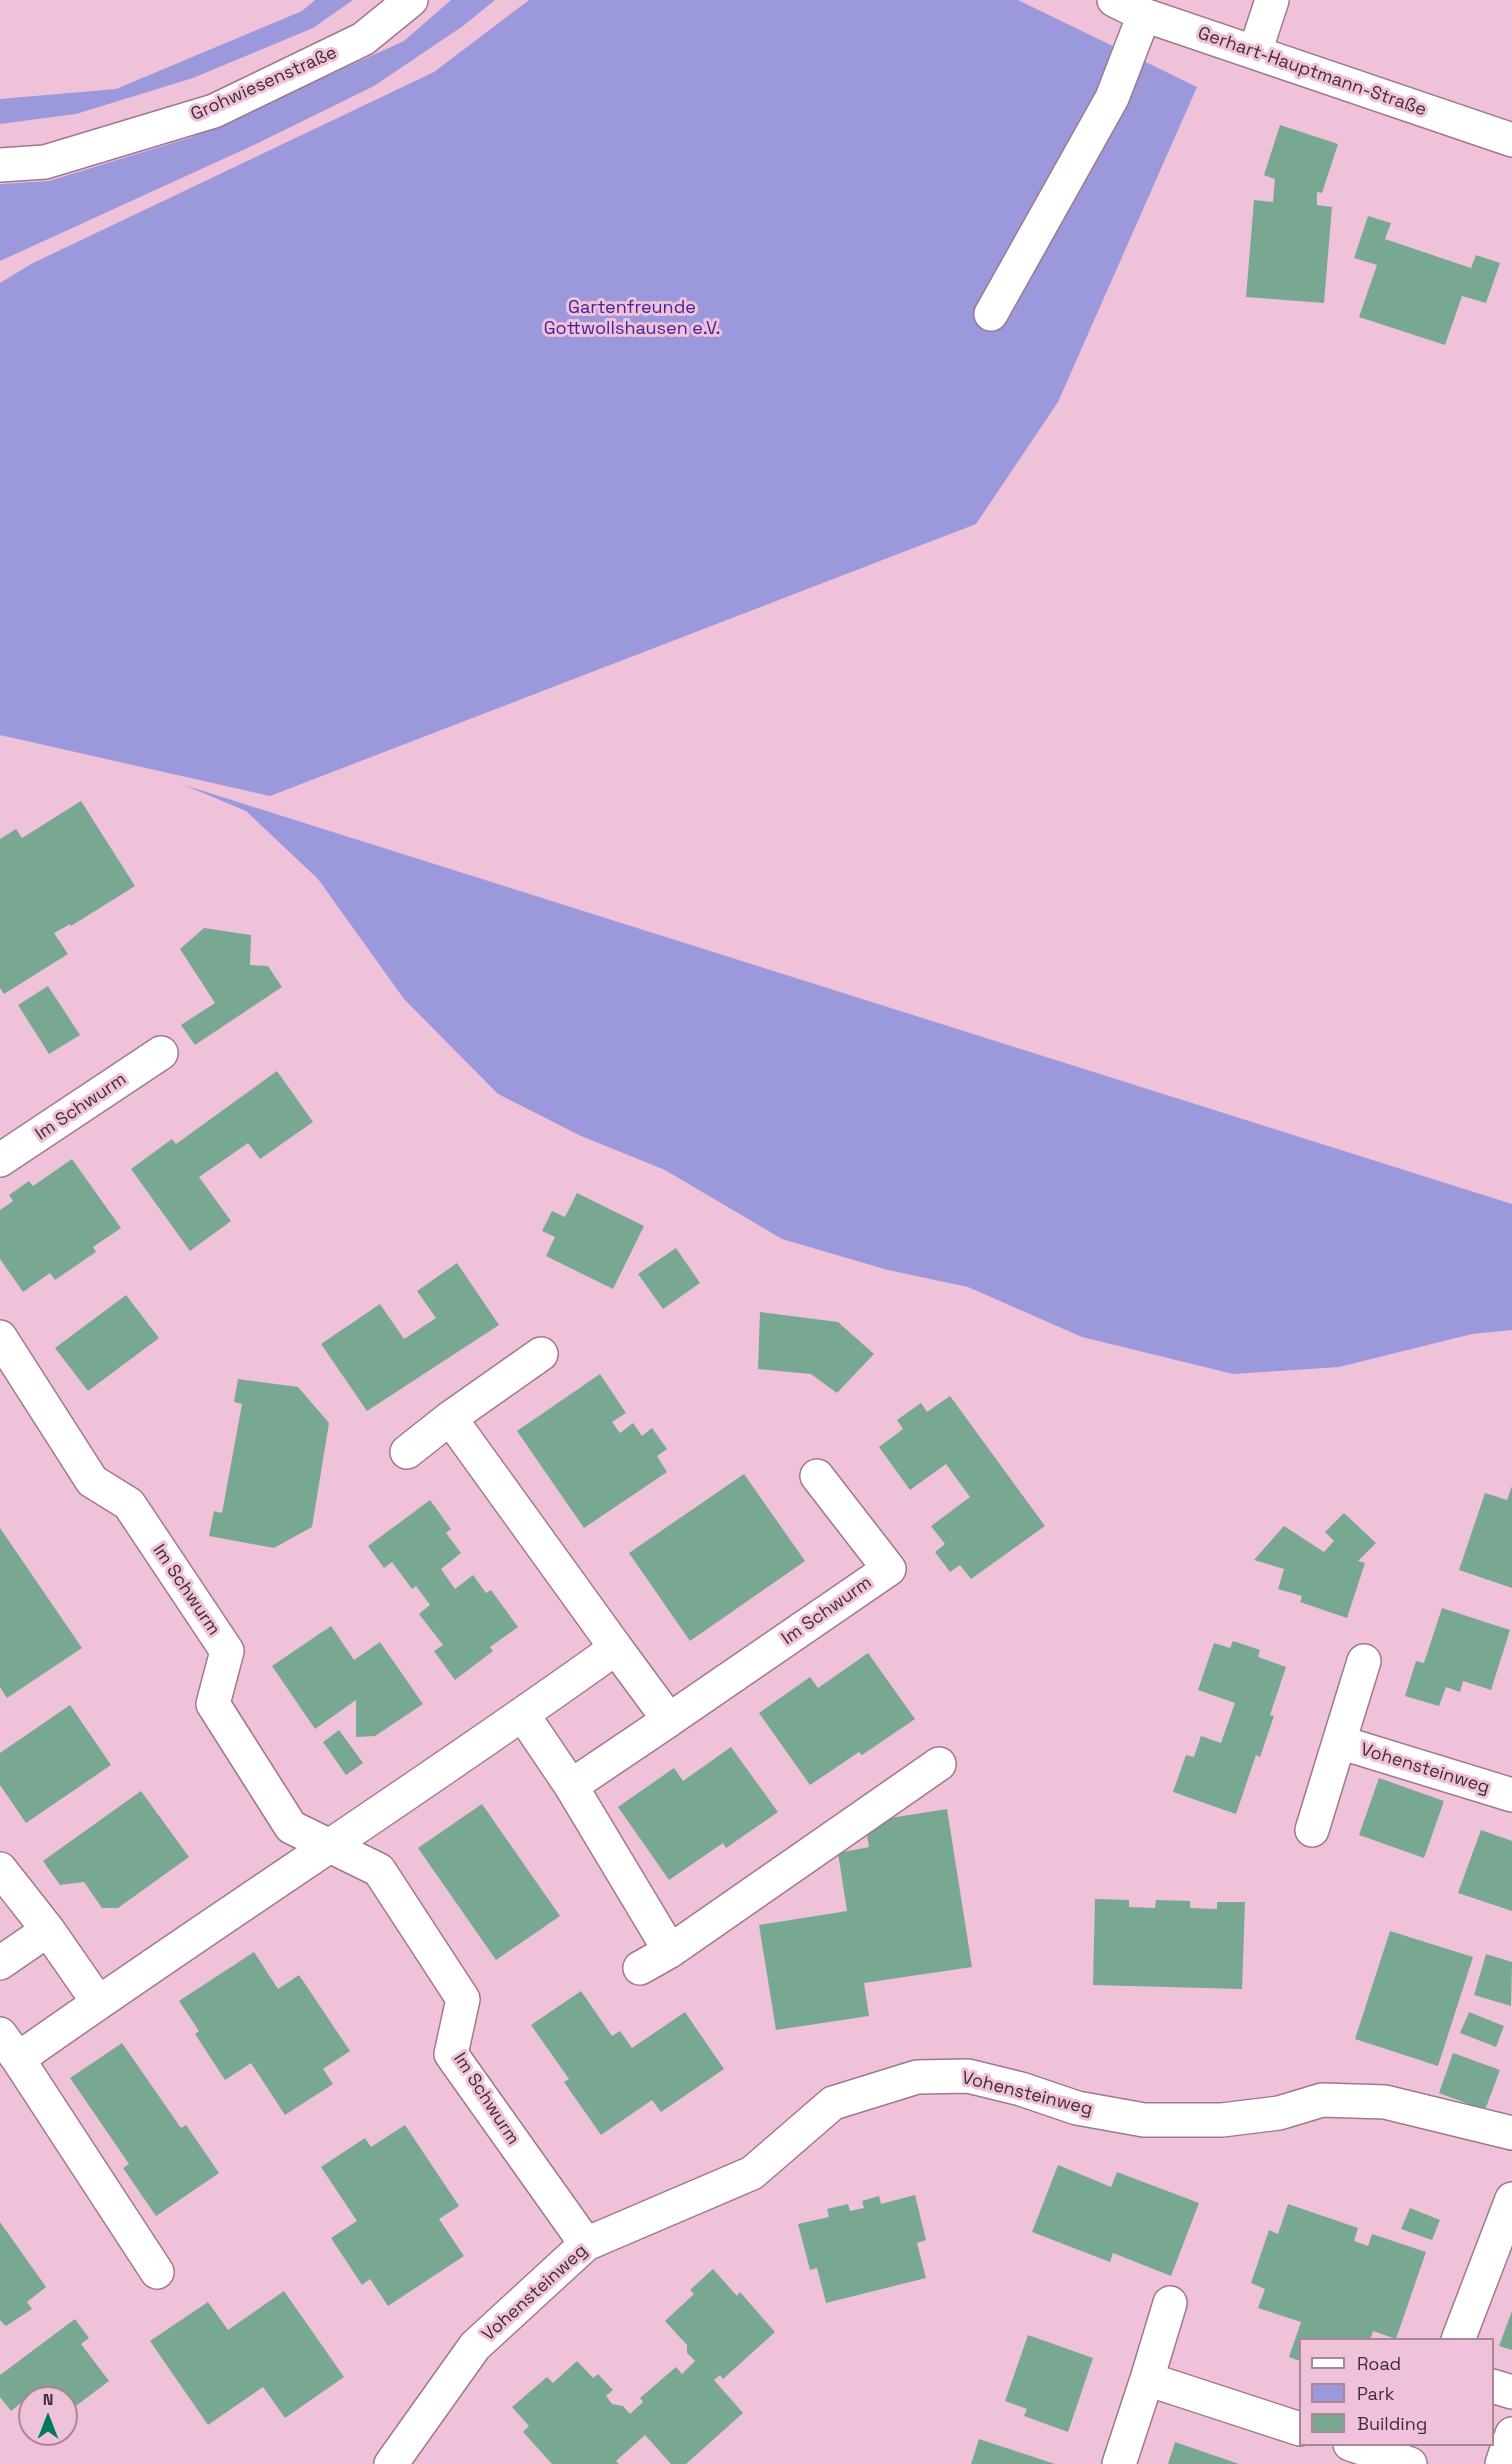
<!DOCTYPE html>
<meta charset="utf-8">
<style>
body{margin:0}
#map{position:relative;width:1512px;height:2464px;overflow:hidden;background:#f0c2da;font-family:"Space Grotesk",sans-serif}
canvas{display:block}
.legend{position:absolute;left:1299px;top:2338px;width:195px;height:108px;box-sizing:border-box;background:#f0c2da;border:2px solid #a98699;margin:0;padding:8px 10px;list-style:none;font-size:18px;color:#3f2d37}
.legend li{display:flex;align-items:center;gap:12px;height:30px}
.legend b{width:30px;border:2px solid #a98699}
.north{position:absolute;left:18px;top:2386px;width:60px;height:60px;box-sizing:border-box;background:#f0c2da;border:2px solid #a98699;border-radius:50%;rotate:0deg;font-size:16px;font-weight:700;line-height:24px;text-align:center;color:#3f2d37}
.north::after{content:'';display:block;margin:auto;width:21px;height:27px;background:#007b59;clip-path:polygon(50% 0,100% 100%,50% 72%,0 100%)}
</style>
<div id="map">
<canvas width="1512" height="2464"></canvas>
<ul class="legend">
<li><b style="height:8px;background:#fff"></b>Road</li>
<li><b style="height:16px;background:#9b98db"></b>Park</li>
<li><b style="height:16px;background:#78a892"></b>Building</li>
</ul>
<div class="north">N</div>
</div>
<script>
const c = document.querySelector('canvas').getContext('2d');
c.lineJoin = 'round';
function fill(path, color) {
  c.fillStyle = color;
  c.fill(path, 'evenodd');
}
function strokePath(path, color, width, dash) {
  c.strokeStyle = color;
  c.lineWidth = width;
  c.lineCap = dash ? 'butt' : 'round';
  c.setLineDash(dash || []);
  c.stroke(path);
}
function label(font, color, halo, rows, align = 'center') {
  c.font = font + ' "Space Grotesk",sans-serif';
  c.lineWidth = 6;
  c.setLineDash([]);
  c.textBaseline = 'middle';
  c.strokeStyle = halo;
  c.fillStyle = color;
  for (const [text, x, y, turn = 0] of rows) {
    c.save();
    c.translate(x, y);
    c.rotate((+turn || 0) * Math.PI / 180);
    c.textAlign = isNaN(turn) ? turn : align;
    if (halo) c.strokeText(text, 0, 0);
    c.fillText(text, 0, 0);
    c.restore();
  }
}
fill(new Path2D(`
 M315 0H353L313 28 193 78 76 114 0 124V99L116 89 302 11Z
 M451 0H495L463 26 374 86 256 144 0 261V184L49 181 192 137 404 41Z
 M529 0H1018L1197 87 1058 402 976 524 270 796 0 735V283L31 264 434 72Z
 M184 785 1512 1204V1330L1472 1334 1339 1367 1233 1374 1082 1337 968 1287 888 1270 782 1239 665 1170 581 1136 498 1094 404 999 318 879 246 811Z`), '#9b98db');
fill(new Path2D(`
 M1280 125 1338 144 1322 193 1317 192V205L1332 207 1324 303 1246 297 1254 200 1273 202 1275 179 1264 175Z
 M1368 216 1391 223 1385 239 1471 268 1476 255 1500 263 1486 303 1462 296 1445 345 1359 317 1377 265 1354 258Z
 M81 801 135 886 71 926 70 924 54 933 68 954 4 994 0 988V839L16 829 22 838Z
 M204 928 251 935 250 965 268 966 282 987 195 1045 181 1025 215 1003 180 949Z
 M48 986 80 1035 49 1054 18 1005Z
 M277 1071 313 1122 260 1159 248 1143 199 1177 231 1221 190 1251 131 1169 172 1139 176 1144Z
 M72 1159 121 1228 93 1247 96 1252 55 1280 50 1273 23 1292 0 1259V1210L13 1201 9 1195 29 1181 33 1186Z
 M577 1193 644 1226 613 1289 546 1256 555 1237 542 1231 552 1211 565 1217Z
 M676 1248 700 1283 663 1309 638 1274Z
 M457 1263 499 1325 367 1411 321 1344 380 1304 404 1339 436 1318 417 1291Z
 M126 1295 159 1338 88 1391 55 1348Z
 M760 1312 838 1322 874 1354 837 1393 811 1374 758 1369Z
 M600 1374 626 1413 612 1422 620 1433 633 1423 642 1436 652 1428 667 1449 657 1456 667 1472 584 1528 517 1431Z
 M238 1379 298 1387 329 1423 312 1527 274 1548 209 1536 214 1511 222 1513 242 1404 234 1402Z
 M950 1396 1045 1526 971 1579 960 1565 950 1572 935 1552 945 1544 931 1526 970 1497 946 1464 910 1490 879 1447 903 1429 897 1420 921 1403 927 1412Z
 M744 1474 805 1561 690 1641 629 1553Z
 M1512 1486V1588L1459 1570 1485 1493 1507 1500Z
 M430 1500 451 1529 446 1533 461 1553 441 1569 455 1589 473 1575 486 1593 491 1590 518 1627 490 1647 493 1651 455 1680 434 1651 443 1645 419 1614 430 1605 416 1586 412 1589 392 1562 384 1568 368 1546Z
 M1344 1513 1376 1543 1358 1561 1365 1563 1347 1618 1300 1602 1302 1596 1278 1589 1284 1569 1254 1560 1284 1526 1324 1552 1334 1541 1325 1532Z
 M0 1528 82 1648 7 1698 0 1687Z
 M1442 1608 1510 1630 1491 1690 1463 1681 1460 1692 1446 1687 1439 1706 1405 1696 1416 1661 1424 1663Z
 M331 1626 354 1660 380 1642 423 1704 375 1736 356 1737V1700L315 1729 272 1666Z
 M1233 1641 1260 1650 1258 1657 1286 1667 1270 1715 1274 1716 1260 1757 1256 1755 1236 1814 1173 1792 1186 1755 1194 1757 1201 1736 1221 1743 1235 1703 1198 1690 1214 1643 1230 1648Z
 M868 1653 915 1719 862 1755 859 1752 810 1785 759 1713 810 1677 818 1688Z
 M70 1705 111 1765 26 1823 0 1785V1753Z
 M339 1730 363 1763 346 1775 323 1742Z
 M731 1747 778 1812 726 1848 723 1843 669 1880 618 1807 674 1768 683 1781Z
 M1379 1778 1444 1801 1424 1858 1359 1835Z
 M141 1791 189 1857 118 1908H102L84 1882 60 1885 43 1861Z
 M482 1804 560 1916 496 1960 418 1848Z
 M947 1809 972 1967 864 1983 869 2016 776 2030 759 1925 847 1911 838 1853 869 1847 865 1822Z
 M1481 1830 1512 1841V1911L1458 1893Z
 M1095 1899 1129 1900V1907L1155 1908 1156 1900 1190 1901V1908L1217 1909V1902H1245L1242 1989 1093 1985Z
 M1390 1931 1473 1957 1438 2066 1355 2039Z
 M254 1952 278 1989 299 1975 350 2051 323 2069 333 2084 285 2115 251 2063 225 2080 195 2034 199 2031 179 2001Z
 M1486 1954 1512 1962 1511 2006 1474 1995Z
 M581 1991 612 2036 620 2031 632 2048 685 2012 724 2069 661 2112 652 2100 601 2135 564 2082 569 2079 531 2025Z
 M1469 2012 1504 2026 1496 2047 1460 2033Z
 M122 2043 181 2128 186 2125 219 2173 156 2216 123 2168 129 2164 70 2078Z
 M1453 2053 1500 2070 1485 2110 1439 2093Z
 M405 2125 459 2206 439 2219 464 2256 388 2306 370 2279 362 2285 331 2238 357 2221 321 2167 365 2138 371 2147Z
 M1058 2165 1111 2187 1117 2172 1199 2203 1171 2276 1113 2253 1110 2262 1032 2232Z
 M915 2195 926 2240 917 2243 926 2278 826 2303 817 2268 810 2270 798 2224 829 2217 827 2209 848 2204 850 2211 864 2208 862 2201 879 2196 881 2204Z
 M1288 2204 1358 2228 1354 2241 1368 2246 1372 2234 1426 2252 1396 2339 1373 2331 1370 2340H1300V2361L1289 2357 1301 2322 1258 2308 1265 2289 1251 2283 1269 2230 1278 2234Z
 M1410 2208 1440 2220 1432 2240 1401 2229Z
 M0 2222 46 2287 27 2302 32 2309 6 2326 0 2320Z
 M713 2269 737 2296 740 2292 775 2332 723 2379 720 2375 714 2380 743 2413 686 2464H671L645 2435 616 2461 619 2464H552L523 2432 529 2426 512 2407 547 2377 553 2383 577 2361 593 2378 598 2374 613 2390 606 2396 612 2404 623 2406 630 2414 643 2402 640 2398 676 2367 682 2374 695 2361 687 2353V2345L665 2321 694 2294 690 2290Z
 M284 2291 344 2377 285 2418 263 2387 208 2425 150 2341 208 2302 228 2330Z
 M1512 2311V2350L1499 2346Z
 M75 2319 89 2338 81 2344 109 2381 68 2412 66 2398H32L30 2396 11 2411 0 2397V2375Z
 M1028 2335 1093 2358 1068 2432 1024 2416 1027 2409 1005 2401Z
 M979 2439 1055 2464H971Z
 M1175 2442 1239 2464H1168Z`), '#78a892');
const minor = new Path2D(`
 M1114 0 1144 15 1512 140
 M1255 52 1272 0
 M0 165 45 162 214 111 363 39 411 0
 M991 314 1112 98 1144 15
 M0 1160 161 1053
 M0 1337 92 1481 129 1504 227 1651 213 1704 291 1827 379 1870 463 1999 451 2054 586 2244
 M541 1354 450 1418 616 1648
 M407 1452 450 1418
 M523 1715 571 1786 670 1951 939 1764
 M1339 1742 1364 1661
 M571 1786 669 1720
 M1312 1830 1339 1742 1512 1795
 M0 1869 48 1930 98 2002
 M0 1963 48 1930
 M640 1968 670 1951
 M0 2034 18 2059C216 1919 420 1789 616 1648L669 1720 889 1569 817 1476
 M18 2059 157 2272
 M1458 2340 1512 2199
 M1147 2379 1170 2303
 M1492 2386 1512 2392
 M1350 2444 1410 2464
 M391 2464 475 2346 586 2244 752 2173 833 2103 917 2077 968 2076 1021 2089 1077 2108 1144 2120H1222L1279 2113 1322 2100 1385 2102 1512 2133
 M1119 2464 1147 2379 1300 2429
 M1502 2464 1512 2434`);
strokePath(minor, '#a1778e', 36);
strokePath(minor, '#fff', 33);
label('18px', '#3f2d37', '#f0c2da', [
 ["Gerhart-Hauptmann-Straße",1312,72,19],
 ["Grohwiesenstraße",264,84,-24],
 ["Im Schwurm",81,1107,-34],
 ["Im Schwurm",186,1590,56],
 ["Im Schwurm",827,1611,-35],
 ["Vohensteinweg",1425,1769,17],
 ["Vohensteinweg",1027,2094,14],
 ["Im Schwurm",486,2099,57],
 ["Vohensteinweg",535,2293,-42]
]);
label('18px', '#41249c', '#f0c2da', [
 ["Gartenfreunde",632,308],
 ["Gottwollshausen e.V.",632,329]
]);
</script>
